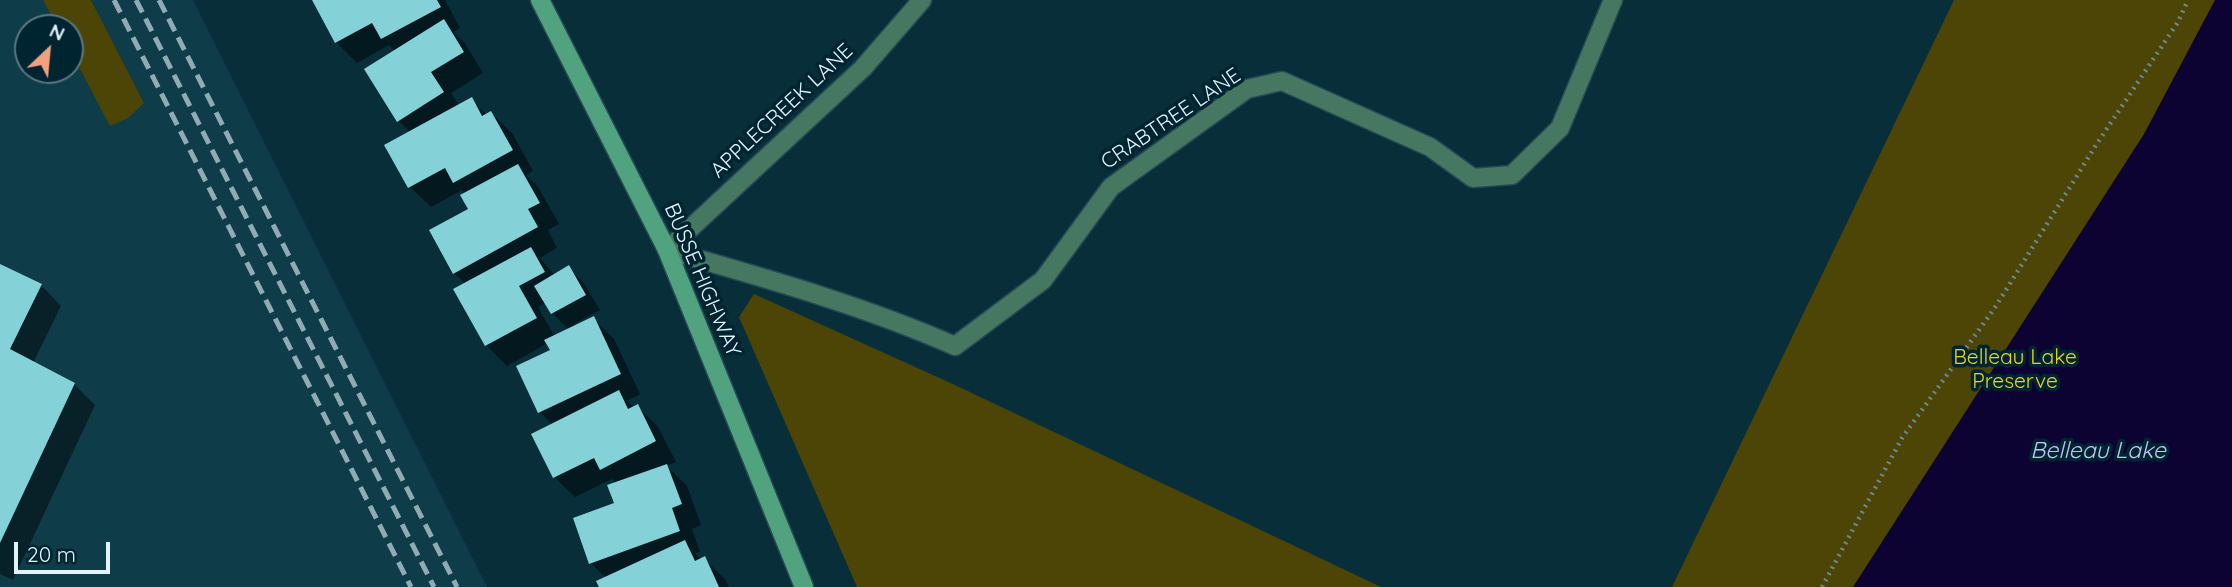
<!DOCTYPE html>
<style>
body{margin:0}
#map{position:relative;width:2232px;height:587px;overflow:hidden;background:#082e3a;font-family:Quicksand,sans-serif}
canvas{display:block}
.north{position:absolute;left:14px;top:14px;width:70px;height:70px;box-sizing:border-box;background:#002430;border:2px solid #5a7782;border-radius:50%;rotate:26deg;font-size:19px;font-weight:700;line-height:28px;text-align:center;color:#e1f4fc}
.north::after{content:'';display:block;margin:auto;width:24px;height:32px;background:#f2a07f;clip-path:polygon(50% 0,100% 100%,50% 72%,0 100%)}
.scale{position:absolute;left:14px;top:542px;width:96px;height:32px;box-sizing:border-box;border:4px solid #e1f4fc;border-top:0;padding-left:9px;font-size:21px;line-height:24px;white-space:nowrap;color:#e1f4fc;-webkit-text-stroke:5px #002430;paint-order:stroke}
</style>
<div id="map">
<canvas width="2232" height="587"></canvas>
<div class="north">N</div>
<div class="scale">20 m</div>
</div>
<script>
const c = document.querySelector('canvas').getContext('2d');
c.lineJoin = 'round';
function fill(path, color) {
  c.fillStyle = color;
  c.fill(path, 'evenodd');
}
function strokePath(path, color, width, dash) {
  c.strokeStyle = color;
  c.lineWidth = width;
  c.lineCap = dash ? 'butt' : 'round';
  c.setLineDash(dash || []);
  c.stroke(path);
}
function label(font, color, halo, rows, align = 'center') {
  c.font = font + ' Quicksand,sans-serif';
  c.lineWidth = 7;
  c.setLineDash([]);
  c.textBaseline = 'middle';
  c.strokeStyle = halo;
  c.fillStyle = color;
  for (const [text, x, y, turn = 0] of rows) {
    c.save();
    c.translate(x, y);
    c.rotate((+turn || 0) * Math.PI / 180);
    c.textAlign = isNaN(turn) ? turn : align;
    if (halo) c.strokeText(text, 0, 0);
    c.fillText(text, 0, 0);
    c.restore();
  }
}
fill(new Path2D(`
 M0 0H43L58 28H28V70H70V50L111 126 144 103 91 0H193L487 587H0Z`), '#0f3c49');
fill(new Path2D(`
 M43 0H91L144 103 128 118 110 126 70 50V28H58Z
 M1954 0H2232V587H1672Z
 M754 294 955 385 1381 587H857L739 317Z`), '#4c4505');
fill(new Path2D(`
 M2215 0H2232V587H1853L2144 134Z`), '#0c0332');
fill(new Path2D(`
 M314 0H445L460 28 453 32 464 42 483 73 451 93 459 106 471 99 487 115 491 113 512 133 533 171 526 175 538 187 559 224 548 230 557 248 540 258 555 276 569 268 583 282 600 310 574 324 576 327 593 318 614 339 640 394 627 401 634 408 638 407 658 427 676 462 667 466 687 486 701 525 692 529 700 552 695 553 702 560 704 559 725 579 729 587H601L606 578 591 563 616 504V484L612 479 575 497 554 477 553 425 540 412 552 351 548 343 507 366 486 345 456 290 466 284 454 273 470 210 466 194 462 190 431 207 410 187V132L399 121 395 51 389 45 357 63 336 42ZM546 303 552 313 569 330 555 337 538 307Z
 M0 266 41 285 61 306 33 363 74 384 95 405 13 580 0 574Z`), '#0007');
fill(new Path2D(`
 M312 0H437L441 7 381 39 372 23 335 43Z
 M444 19 464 52 431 72 444 92 397 122 364 69Z
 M472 97 482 116 491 111 513 150 453 183 445 168 408 188 384 145Z
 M518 164 540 203 528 209 538 227 453 274 429 230 468 209 460 195Z
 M531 247 545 272 519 286 537 318 485 346 453 289Z
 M0 264 42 284 10 349 75 383 0 543Z
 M569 265 586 295 551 314 534 286Z
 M594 316 621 374 538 413 516 366 550 350 544 340Z
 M619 390 628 409 638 404 656 441 600 470 594 458 553 478 531 434Z
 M667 464 682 504 672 508 680 531 589 564 573 518 614 503 607 485Z
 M685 540 695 561 705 556 719 587H599L596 581Z`), '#84d2d8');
const street = new Path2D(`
 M667 250C764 278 862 305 955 346L1043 280 1111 187 1247 89 1282 81 1430 147 1473 178 1512 175 1560 128 1613 0
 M667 250 863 68 922 0`);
const secondary = new Path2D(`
 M540 0 667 250 804 587`);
strokePath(street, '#264a55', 21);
strokePath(secondary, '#264a55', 21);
strokePath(new Path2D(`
 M1822 587 1902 438 1996 306 2098 142 2178 22 2188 0`), '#6c8993', 4.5, [2, 5]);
strokePath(street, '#467760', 18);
strokePath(secondary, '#50a37e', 18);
strokePath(new Path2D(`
 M114 0 411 587
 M136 0 434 587
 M159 0 457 587`), '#91abb4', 5, [14, 7]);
label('21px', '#e1f4fc', '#002430', [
 ["APPLECREEK LANE",782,111,-43],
 ["CRABTREE LANE",1171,119,-34],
 ["BUSSE HIGHWAY",702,280,67]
]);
label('21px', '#e8d41a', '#002430', [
 ["Belleau Lake",2015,358],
 ["Preserve",2015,382]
]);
label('italic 23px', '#c0c3f5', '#002430', [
 ["Belleau Lake",2098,451]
]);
</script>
